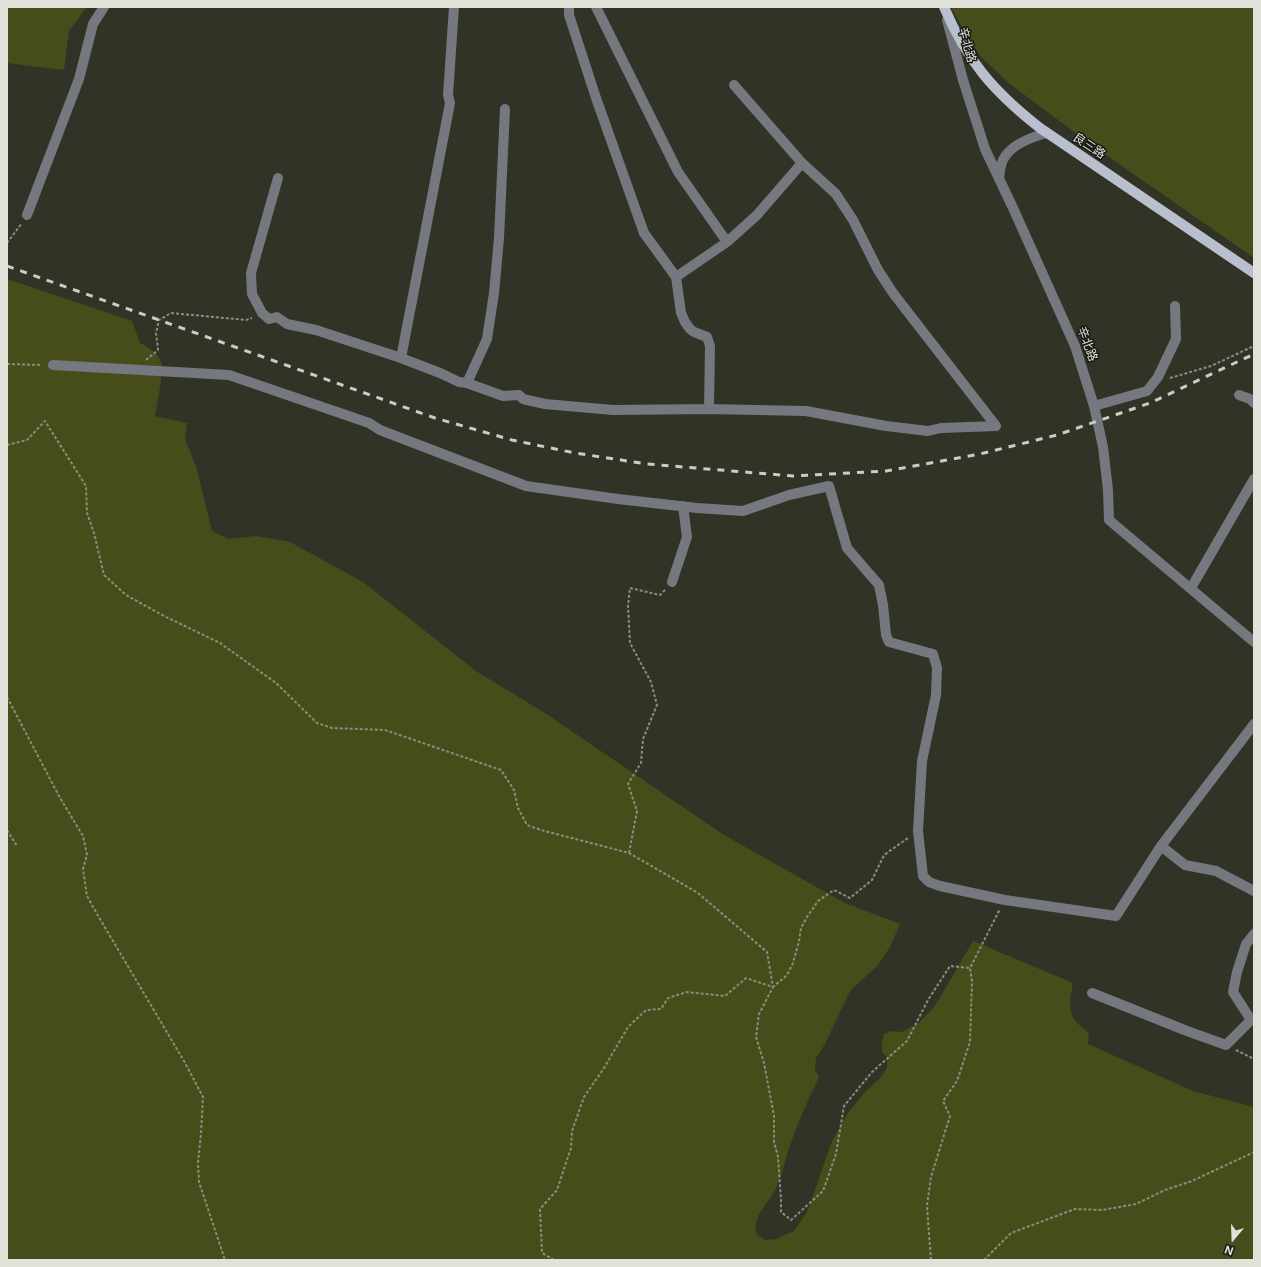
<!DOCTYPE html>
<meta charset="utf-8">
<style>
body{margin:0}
#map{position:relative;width:1261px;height:1267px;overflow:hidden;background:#303325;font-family:Inter,sans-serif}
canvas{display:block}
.frame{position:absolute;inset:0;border:8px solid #e0e2d9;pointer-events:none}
.north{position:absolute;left:1213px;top:1219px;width:40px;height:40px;-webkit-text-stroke:3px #181a13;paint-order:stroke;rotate:199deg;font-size:11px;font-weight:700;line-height:16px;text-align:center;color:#e0e2d9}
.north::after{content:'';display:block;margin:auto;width:14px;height:18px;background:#e0e2d9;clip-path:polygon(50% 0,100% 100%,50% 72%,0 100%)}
</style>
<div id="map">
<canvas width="1261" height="1267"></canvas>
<div class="frame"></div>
<div class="north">N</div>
</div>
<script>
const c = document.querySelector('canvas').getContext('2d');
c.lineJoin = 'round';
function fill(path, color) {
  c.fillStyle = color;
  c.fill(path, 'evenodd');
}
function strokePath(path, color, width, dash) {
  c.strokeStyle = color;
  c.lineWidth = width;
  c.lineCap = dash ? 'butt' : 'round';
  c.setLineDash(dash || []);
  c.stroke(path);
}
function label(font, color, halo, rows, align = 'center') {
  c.font = font + ' Inter,"Noto Sans SC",sans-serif';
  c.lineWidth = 3;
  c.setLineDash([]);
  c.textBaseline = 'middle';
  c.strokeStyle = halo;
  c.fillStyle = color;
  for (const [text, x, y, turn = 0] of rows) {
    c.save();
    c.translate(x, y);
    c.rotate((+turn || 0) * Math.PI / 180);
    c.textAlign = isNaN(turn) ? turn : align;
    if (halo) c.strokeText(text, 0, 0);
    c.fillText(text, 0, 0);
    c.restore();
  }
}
fill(new Path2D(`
 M7 7H87L69 31 64 70 7 63Z
 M951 7H1254V258L1089 143 1010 84 981 57 969 40Z
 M7 279 132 321 140 343C148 347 158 353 161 362 164 372 157 404 155 416L187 423 185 439 196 466 212 531 228 539 256 536 290 542 363 582 476 671 548 715 724 835 845 903 900 924 890 947 878 965 850 991 825 1044 816 1058 815 1070 819 1077C807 1102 796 1127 787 1154 783 1169 780 1183 771 1197 763 1208 752 1220 757 1235L765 1240 776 1239 794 1231 808 1210 832 1141 847 1114 864 1093 882 1076 887 1067V1057L882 1052V1043L884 1034 891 1031 902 1032 919 1023 935 1006 973 941 1073 983C1068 1009 1067 1017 1089 1033L1088 1044 1193 1091 1254 1107V1260H7Z`), '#474d1a');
strokePath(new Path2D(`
 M7 243 22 223
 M146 360 158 350 156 333 159 320 171 313 246 320 252 318
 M7 364 42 365
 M1170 378 1211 366 1254 346
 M7 445 27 440 45 421 86 486 87 513 94 533 104 575 126 595 164 616 220 643 276 683 317 723 332 728 385 730 501 770 514 790 518 808 527 825 541 830 629 853 698 893 767 952 773 987 759 1014 756 1037 764 1063 774 1116V1142L778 1157 781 1200V1212L791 1220 823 1191 836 1154 844 1106 872 1072 907 1041 928 1000 950 966 970 968
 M7 697 59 796 83 836 87 855 83 869 87 896 97 914 184 1061 203 1097 201 1133 198 1163 199 1182 225 1260
 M7 830 17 846
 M629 853 637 811 628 784 641 763 643 739 657 705 651 682 630 643 628 606 630 588 660 595 666 589
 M1236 1050 1254 1059
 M554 1260 542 1253 540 1209 557 1190 571 1148 572 1131 584 1097 604 1068 628 1027 646 1010 661 1009 668 998 687 992 725 996 746 978 773 987 787 975 793 963 799 941 801 928 807 917 818 901 834 890 850 898 872 880 884 855 908 838
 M931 1260 927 1206 931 1177 950 1116 943 1101 957 1081 970 1042 972 981 970 968 1000 909
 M984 1260 1011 1233 1075 1209 1102 1210 1136 1204 1165 1190 1192 1181 1254 1152`), '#8b8d82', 2, [3, 2]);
strokePath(new Path2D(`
 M569 7V15L596 98 644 233 676 277 681 313 685 322 690 329 694 332 707 337 710 346 709 409
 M596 7 678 172 727 242
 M947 20 963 80 985 149 1013 208 1075 346 1094 406 1103 447 1108 490 1109 520 1254 642
 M278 178 251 273 252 294 262 313 269 319 277 317 287 324 316 330 401 358 440 373 459 382 467 383 503 396 519 395 523 399 545 404 613 410 709 409 806 411 886 426 928 431 941 428 996 426 893 293 878 270 853 220 836 194 802 163 734 85
 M999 179C1000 173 1000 165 1003 160 1010 145 1032 137 1046 133
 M27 215 79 79 93 24 104 7
 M676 277 727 242 757 215 802 163
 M401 358 450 103 448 95 454 7
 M53 365 229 375 369 423 380 430 526 486 618 499 697 508 743 511 789 495 829 486 847 548 879 585 883 605 886 635 889 642 933 654 937 668 936 695 922 761 918 831 923 876 929 882 940 886 1005 900 1116 916 1161 846 1254 724
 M467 383 487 339 494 293 499 238 505 109
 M1239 395 1250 399 1254 403
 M1094 406 1147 391 1158 377 1176 339 1175 306
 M672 582 687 537 683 506
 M1191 588 1254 479
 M1161 846 1185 865 1216 871 1254 891
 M1092 993 1187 1031 1226 1045 1251 1020 1233 992 1237 972 1246 944 1254 934`), '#75797f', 10);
strokePath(new Path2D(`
 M944 7C967 61 994 92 1040 128L1254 273`), '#b9c0cd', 10);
strokePath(new Path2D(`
 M7 266 435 418 512 440 575 453 647 464 793 476 886 471 980 454 1057 435 1150 403 1254 354`), '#cbcdc3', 3, [7, 7]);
label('12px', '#e0e2d9', '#181a13', [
 ["辛北路",967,45,75],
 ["良三路",1089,146,34],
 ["辛北路",1087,344,69]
]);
</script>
